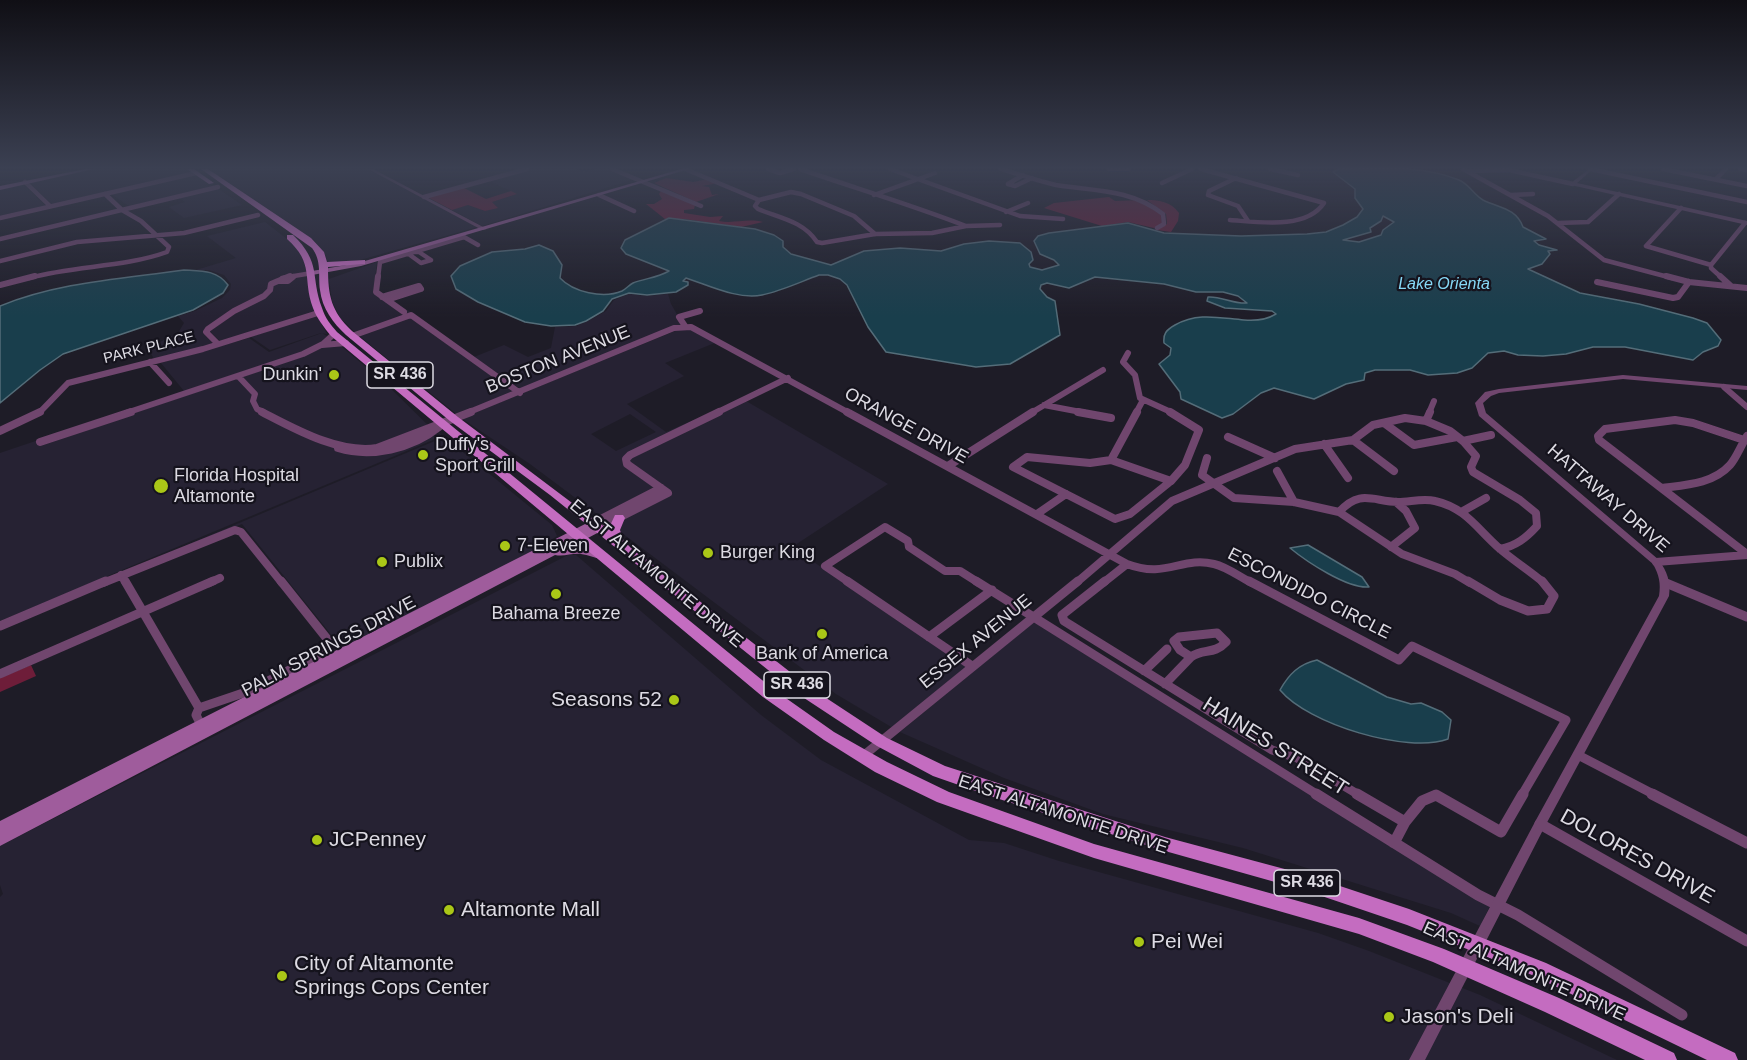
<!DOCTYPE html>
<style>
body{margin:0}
canvas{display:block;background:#1e1c27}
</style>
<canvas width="1747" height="1060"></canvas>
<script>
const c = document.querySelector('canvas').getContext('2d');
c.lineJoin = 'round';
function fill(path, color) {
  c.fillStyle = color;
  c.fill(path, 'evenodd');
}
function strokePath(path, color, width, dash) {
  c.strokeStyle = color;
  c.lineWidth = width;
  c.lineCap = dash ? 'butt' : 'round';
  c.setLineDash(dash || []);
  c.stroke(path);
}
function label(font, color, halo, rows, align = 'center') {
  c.font = font + ' Helvetica,sans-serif';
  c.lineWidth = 4.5;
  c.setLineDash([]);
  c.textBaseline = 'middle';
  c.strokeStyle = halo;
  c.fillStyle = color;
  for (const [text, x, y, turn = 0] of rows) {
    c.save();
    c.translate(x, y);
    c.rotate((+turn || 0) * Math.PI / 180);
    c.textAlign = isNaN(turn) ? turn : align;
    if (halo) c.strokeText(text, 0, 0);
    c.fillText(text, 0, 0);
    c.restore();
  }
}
fill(new Path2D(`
 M94 169H190L196 173 53 205 29 183Z
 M209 169H367L477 227 360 260 328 264 326 256 314 240Z
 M530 169H576L584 172 594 169H609L635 179 482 226 452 210 468 205 485 211 497 207 492 202 517 194 487 180Z
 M197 174 216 187 130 207 110 193Z
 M23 184 47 207 0 217V189Z
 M217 188 242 205 184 218 169 207 185 202 178 197Z
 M265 222 296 246 307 259 308 273 278 278 261 296 205 329 203 333 214 344 154 359 148 348 178 333 184 323 178 316 195 311 222 298 230 290 231 284 224 275 209 270H196L236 258 207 236Z
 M377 262 373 293 403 314 408 312 390 300 414 314 356 333 340 318 332 301 329 279Z
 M308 275 309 289 315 313 221 342 209 331 252 303 274 284Z
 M629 294 646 296 668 294 671 304 678 316 676 318 682 325 522 390 470 354 474 357 504 345 528 357 551 348 555 327 576 326 588 321 606 311 614 300Z
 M316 314 327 334 321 333 270 350 251 337Z
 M410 317 516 393 459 416 358 335Z
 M685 327 717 342 665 363 684 376 627 404 666 432 742 399 623 459 656 488 601 517 530 464 461 418ZM630 414 656 432 616 451 591 434Z
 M322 333 335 341 386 384 440 437 0 621V453L184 391 161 363 249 338 269 352Z
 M746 401 888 484 792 547 966 667 893 728 836 694 618 530 622 519 673 493 630 463V459Z
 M437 431 552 525 557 536 543 546 342 648 242 524 151 560 442 438Z
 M568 555H576L761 715 821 760 969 840 1004 843 1059 861 1318 933 1369 951 1480 995 1617 1060H0V897L3 894 0 885V846Z
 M1035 621 1490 906 1480 926 1451 913 1243 848 1103 814 1004 778 900 732Z`), '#262233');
fill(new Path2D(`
 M666 178 693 182 709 179 718 183 702 186 709 187 712 195 719 194 696 202 654 183Z
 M462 187 486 199 511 191 517 194 492 202 498 208 485 211 468 205 452 210 427 197Z
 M661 191 695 205 694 209 684 210V213L710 217 723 216 719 221C734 224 747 218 763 222L741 227 684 219H665L646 204H654L662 199 659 194Z
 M1109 197 1115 201 1142 200 1161 214 1162 223 1154 228 1128 222 1102 226 1044 208 1054 203Z
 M1147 200C1160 200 1171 202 1179 213L1178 221 1171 232 1157 230 1167 224 1166 214Z
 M31 665 36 676 0 692V678Z`), '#6e1d39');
const water = new Path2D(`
 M1339 169C1378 169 1421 164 1459 180 1469 184 1473 194 1483 200 1499 208 1516 208 1523 227L1546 239 1534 241 1539 245 1557 250 1548 251 1550 254 1542 264 1528 269 1580 293 1639 304 1693 318 1707 323 1721 340 1718 346 1703 352 1693 360 1625 347H1593L1566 354 1543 356 1518 355 1504 351 1488 353 1472 368 1457 373 1428 375 1410 370H1375L1365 373 1364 380 1346 384 1314 399 1274 388 1261 393 1233 414 1222 418 1181 399 1180 392 1159 364 1170 355 1171 348 1164 343C1163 334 1166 330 1175 325 1198 312 1219 318 1244 320 1255 321 1266 320 1276 314L1272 311 1225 308 1207 301 1208 297C1221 296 1233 304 1247 303L1238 296 1223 292H1196L1164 284 1095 277 1069 288 1047 283 1041 285 1040 289 1047 297 1055 301 1060 335 1010 364 976 367 886 352 868 327 847 285 840 279 828 275H819C800 282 781 291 762 295 738 300 708 285 686 278L683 281 688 282V285L676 292 647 295 629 293 612 299 603 311 586 321 575 325 551 326 525 322 478 302 456 289 451 276 460 266 492 252 525 249 539 245 553 251 562 265 560 278C573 292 603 299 622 291 626 289 629 285 633 283 646 278 657 278 669 271L626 254 621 248 625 240 669 218 755 229 774 235 783 241V247L791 254 831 265 864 251 900 248 941 251 964 244 989 241 1020 243 1031 252 1033 260 1029 264 1030 267 1042 270 1059 265 1054 260 1040 254 1034 241 1038 236 1049 233 1128 223 1164 233 1241 236 1307 234 1326 232 1343 225 1357 217 1363 209 1355 198V189L1333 172ZM1383 216 1394 222 1383 230 1381 235 1359 242 1343 240 1371 232 1370 228 1381 221Z
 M184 270C202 271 217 270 228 285L223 293 193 310 63 354 40 370 0 403V306C59 282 121 279 184 270Z
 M1308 545 1362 577 1369 587C1348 589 1307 562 1290 548Z
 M1317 660 1387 697 1411 704 1421 703 1442 712 1451 720 1448 739C1407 754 1308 724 1280 690 1289 674 1299 664 1317 660Z`);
fill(water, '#193e4c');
strokePath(water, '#546d79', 1.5);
strokePath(new Path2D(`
 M612 169 701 206
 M685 169 759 200
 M768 169 780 173 794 169
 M800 169C855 188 912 205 966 226
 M890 169 1020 216 1063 219
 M1001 169C1019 174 1037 181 1056 185 1094 191 1131 189 1163 214L1164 224 1157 228
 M1109 169H1129
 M1201 169 1324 203C1306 230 1258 222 1230 220
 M1270 169 1298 175
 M1463 169 1548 216 1604 260 1672 278
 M1590 169 1747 202
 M1663 169 1747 186
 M1740 169 1747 170
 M1469 171 1509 170 1573 184
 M1023 175 1008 184 1015 186 1032 178
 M1236 178 1209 191 1208 195 1238 206 1248 221
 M1716 179 1726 169
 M25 182 50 206
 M1162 183 1192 169
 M599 195 634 211
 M874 195 935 173
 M1511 195 1533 194
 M424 197 527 169
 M759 200 755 206 758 209C780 218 803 221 817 242L822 243 875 234 932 233 966 226 1000 225
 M759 200 791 192 801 194 854 216 875 234
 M1681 208 1646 246 1711 265
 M1006 212 1028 203
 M0 218 196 173
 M1558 223 1588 222 1619 194
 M0 239 218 187
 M412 253 410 255 421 263 431 260 419 252H413
 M0 261 77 242 184 233 258 215
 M29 278C76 265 122 268 167 252L169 247 141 221 122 210 105 194
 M282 278 312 273
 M378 278 380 262 464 237 478 245
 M1722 278 1711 268V265L1745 223`), '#70466e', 4.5);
strokePath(new Path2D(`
 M290 276 278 281H288L293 277
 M378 276 376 292 404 312
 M1666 276 1689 282 1747 288
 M1720 276 1731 286
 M1597 282 1673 298 1678 297 1689 282
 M0 285 35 276
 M382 297 419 286 421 289 387 300
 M685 326 679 317 700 311
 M352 336 411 315 520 393
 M218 344 206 332 208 329 234 311 264 296 270 290 271 284 278 281
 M322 345 346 343
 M1128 353 1123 362 1135 375 1140 398 1173 413
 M150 362 169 383
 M238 376 255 394 253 401 257 409 265 413
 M1724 387 1747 407
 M1044 405 1086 413
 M39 413 68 383 203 349 318 313
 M126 413 303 354 323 344 334 334
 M467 413 674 328 691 327 849 413
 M716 413 788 378
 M1031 413 1103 370
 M1136 413 1143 400
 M1429 413 1434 401`), '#70466e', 6);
strokePath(new Path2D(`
 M262 412C295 429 339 454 377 448L471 412
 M847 412 1127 564
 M1078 412 1111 418
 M1170 412 1199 430 1185 465 1171 481
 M1426 421 1430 412
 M1384 423 1414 445 1457 437
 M0 431 40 412
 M1228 437 1275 458
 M1353 440 1394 471
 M1744 440 1693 423 1675 420 1605 429 1598 436 1599 440 1747 554
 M1463 441 1491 435
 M40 442 131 412
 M1324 444 1348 478
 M338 448C371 458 412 449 439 427
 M1027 457 1090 463 1111 460 1171 481 1130 514 1115 519 1013 467Z
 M1207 458 1202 475 1234 498 1294 502 1339 512
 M1111 460 1137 412
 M948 466 1033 412
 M1277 471 1294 502
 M1662 488C1685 485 1713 484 1730 465 1737 457 1741 445 1747 436
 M1463 511 1486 498
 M1037 514 1066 494
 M593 523 661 488
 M599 528 668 493 627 464 626 459 630 455 719 412
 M1391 547 1415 528 1406 511 1396 502
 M1656 562 1747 555
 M121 575 126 583
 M103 583 235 530 241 532 282 583
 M209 583 220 578
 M850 583 825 566 885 527 908 541 909 547 945 571H960L979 583
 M1076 583 1172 501 1295 449 1353 440 1373 425 1405 418 1426 421 1450 431 1463 441 1476 456 1471 467 1473 472 1520 500 1536 513 1537 526C1526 538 1516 546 1500 549
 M1103 583 1127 564C1166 579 1182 556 1214 564 1227 567 1240 577 1252 583
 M1470 583 1455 574 1402 554 1339 512C1360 489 1372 501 1398 502 1410 502 1423 498 1435 501 1466 508 1477 529 1500 549 1514 561 1530 571 1544 583`), '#70466e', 8);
strokePath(new Path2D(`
 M125 581 199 708 196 715 202 727
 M847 581 972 666
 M976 581 1318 795
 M1105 581 1062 615 1064 621 1272 750 1297 758 1359 795
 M1249 581 1399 660 1412 646 1566 720 1522 795
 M1468 581 1500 600 1528 611 1547 609 1554 596 1542 581
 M1666 583 1747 617
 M0 626 106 581
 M1217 633 1226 642C1214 655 1203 648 1191 657L1180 650 1174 641 1179 637Z
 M929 637 992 590
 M1144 671 1167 649
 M0 674 213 581
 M1165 684 1191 657
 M199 708 249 691 328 650V640L281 581
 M1578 755 1655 795
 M863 756 1078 581`), '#70466e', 9);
strokePath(new Path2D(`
 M1316 794 1478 895 1518 915 1682 1015
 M1357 794 1405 822
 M1652 794 1747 843
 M1405 822 1422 801 1436 795 1501 832 1523 794
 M1540 824 1747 941
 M1394 843 1405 822`), '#70466e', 11);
fill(new Path2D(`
 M368 169H373L487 229 482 230Z
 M1589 169H1593L1577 183 1747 221V225L1571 185V183Z
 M1623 375 1747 386V390L1623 379 1499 393 1491 396 1483 403 1486 413 1659 560C1667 572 1671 581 1669 596L1544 828 1425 1060H1409L1536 820 1659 596C1661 583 1659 575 1653 564L1479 416 1475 403 1485 392 1499 389Z`), '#70466e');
fill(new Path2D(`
 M85 169H94L0 190V186Z
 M681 169H689L361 266 312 275 308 273 312 271 358 263Z
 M593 520 598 523 597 525 603 526 604 528 603 530 569 548 580 547 606 554 607 556 606 558C597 560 590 555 581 554 572 553 564 557 555 555L0 846V821Z`), '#9f5c9c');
fill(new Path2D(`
 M187 169H194L214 183 209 184Z
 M201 169H208L311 238 324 252 327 262 365 260V264H362L328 267C328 296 331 311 352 331L458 417 608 530 615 515H623L625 518 620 530 624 542 808 686 887 738 945 766 1165 837 1307 875 1409 909 1546 963 1735 1053 1738 1060H1707L1532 975 1407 925 1307 891 1165 851 996 798 933 776 877 746 798 694 550 495 450 421 346 335C333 323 322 308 320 290 318 275 322 261 312 248Z
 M287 235H293C322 263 310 276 322 308 325 318 331 325 337 332L773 689 834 732 887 762 949 792 1094 844 1359 918 1444 949 1559 998 1674 1053 1677 1060H1645L1545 1012 1433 962 1359 934 1094 858 937 802 875 772 824 740 763 697 331 336C324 327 317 319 313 308 302 278 315 264 287 239Z`), '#c46cc0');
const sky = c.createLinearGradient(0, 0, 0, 317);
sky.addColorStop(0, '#100f15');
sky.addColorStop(0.53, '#3b4052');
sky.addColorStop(1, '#3b405200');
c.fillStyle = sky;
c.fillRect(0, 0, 1747, 317);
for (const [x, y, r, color] of [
 [334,375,6,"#aac717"],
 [423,455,6,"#aac717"],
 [161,486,8,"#aac717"],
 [505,546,6,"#aac717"],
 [708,553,6,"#aac717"],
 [382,562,6,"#aac717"],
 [556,594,6,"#aac717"],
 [822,634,6,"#aac717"],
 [674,700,6,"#aac717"],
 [317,840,6,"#aac717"],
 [449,910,6,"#aac717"],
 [1139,942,6,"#aac717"],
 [282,976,6,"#aac717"],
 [1389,1017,6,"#aac717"]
]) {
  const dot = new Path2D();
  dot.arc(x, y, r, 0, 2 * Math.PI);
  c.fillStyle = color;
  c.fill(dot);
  strokePath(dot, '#15131d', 2);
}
label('15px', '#dddbe3', '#15131d', [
 ["PARK PLACE",149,348,-14]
]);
label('italic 16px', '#86d8f6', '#15131d', [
 ["Lake Orienta",1444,285]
]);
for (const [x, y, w] of [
 [400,375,66],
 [797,685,66],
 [1307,883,66]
]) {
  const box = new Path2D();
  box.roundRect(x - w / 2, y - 13, w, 26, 4.5);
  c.fillStyle = '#15131d';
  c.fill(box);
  strokePath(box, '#dddbe3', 1.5);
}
label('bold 16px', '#dddbe3', null, [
 ["SR 436",400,375],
 ["SR 436",797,685],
 ["SR 436",1307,883]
]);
label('18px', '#dddbe3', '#15131d', [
 ["BOSTON AVENUE",558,360,-22],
 ["ORANGE DRIVE",906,426,29],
 ["HATTAWAY DRIVE",1608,499,41],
 ["EAST ALTAMONTE DRIVE",656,574,40],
 ["ESCONDIDO CIRCLE",1309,594,27],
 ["ESSEX AVENUE",976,642,-39],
 ["PALM SPRINGS DRIVE",329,647,-28],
 ["EAST ALTAMONTE DRIVE",1063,815,18],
 ["EAST ALTAMONTE DRIVE",1524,972,24]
]);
label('18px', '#dddbe3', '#15131d', [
 ["Dunkin'",322,375,"right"],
 ["Duffy's",435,445],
 ["Sport Grill",435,466],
 ["Florida Hospital",174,476],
 ["Altamonte",174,497],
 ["7-Eleven",517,546],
 ["Burger King",720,553],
 ["Publix",394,562],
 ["Bahama Breeze",556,614,"center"],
 ["Bank of America",822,654,"center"]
], 'left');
label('21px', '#dddbe3', '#15131d', [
 ["Seasons 52",662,700,"right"],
 ["JCPenney",329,840],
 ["Altamonte Mall",461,910],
 ["Pei Wei",1151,942],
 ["City of Altamonte",294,964],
 ["Springs Cops Center",294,988],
 ["Jason's Deli",1401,1017]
], 'left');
label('21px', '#dddbe3', '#15131d', [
 ["HAINES STREET",1275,747,32],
 ["DOLORES DRIVE",1637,857,29]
]);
</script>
